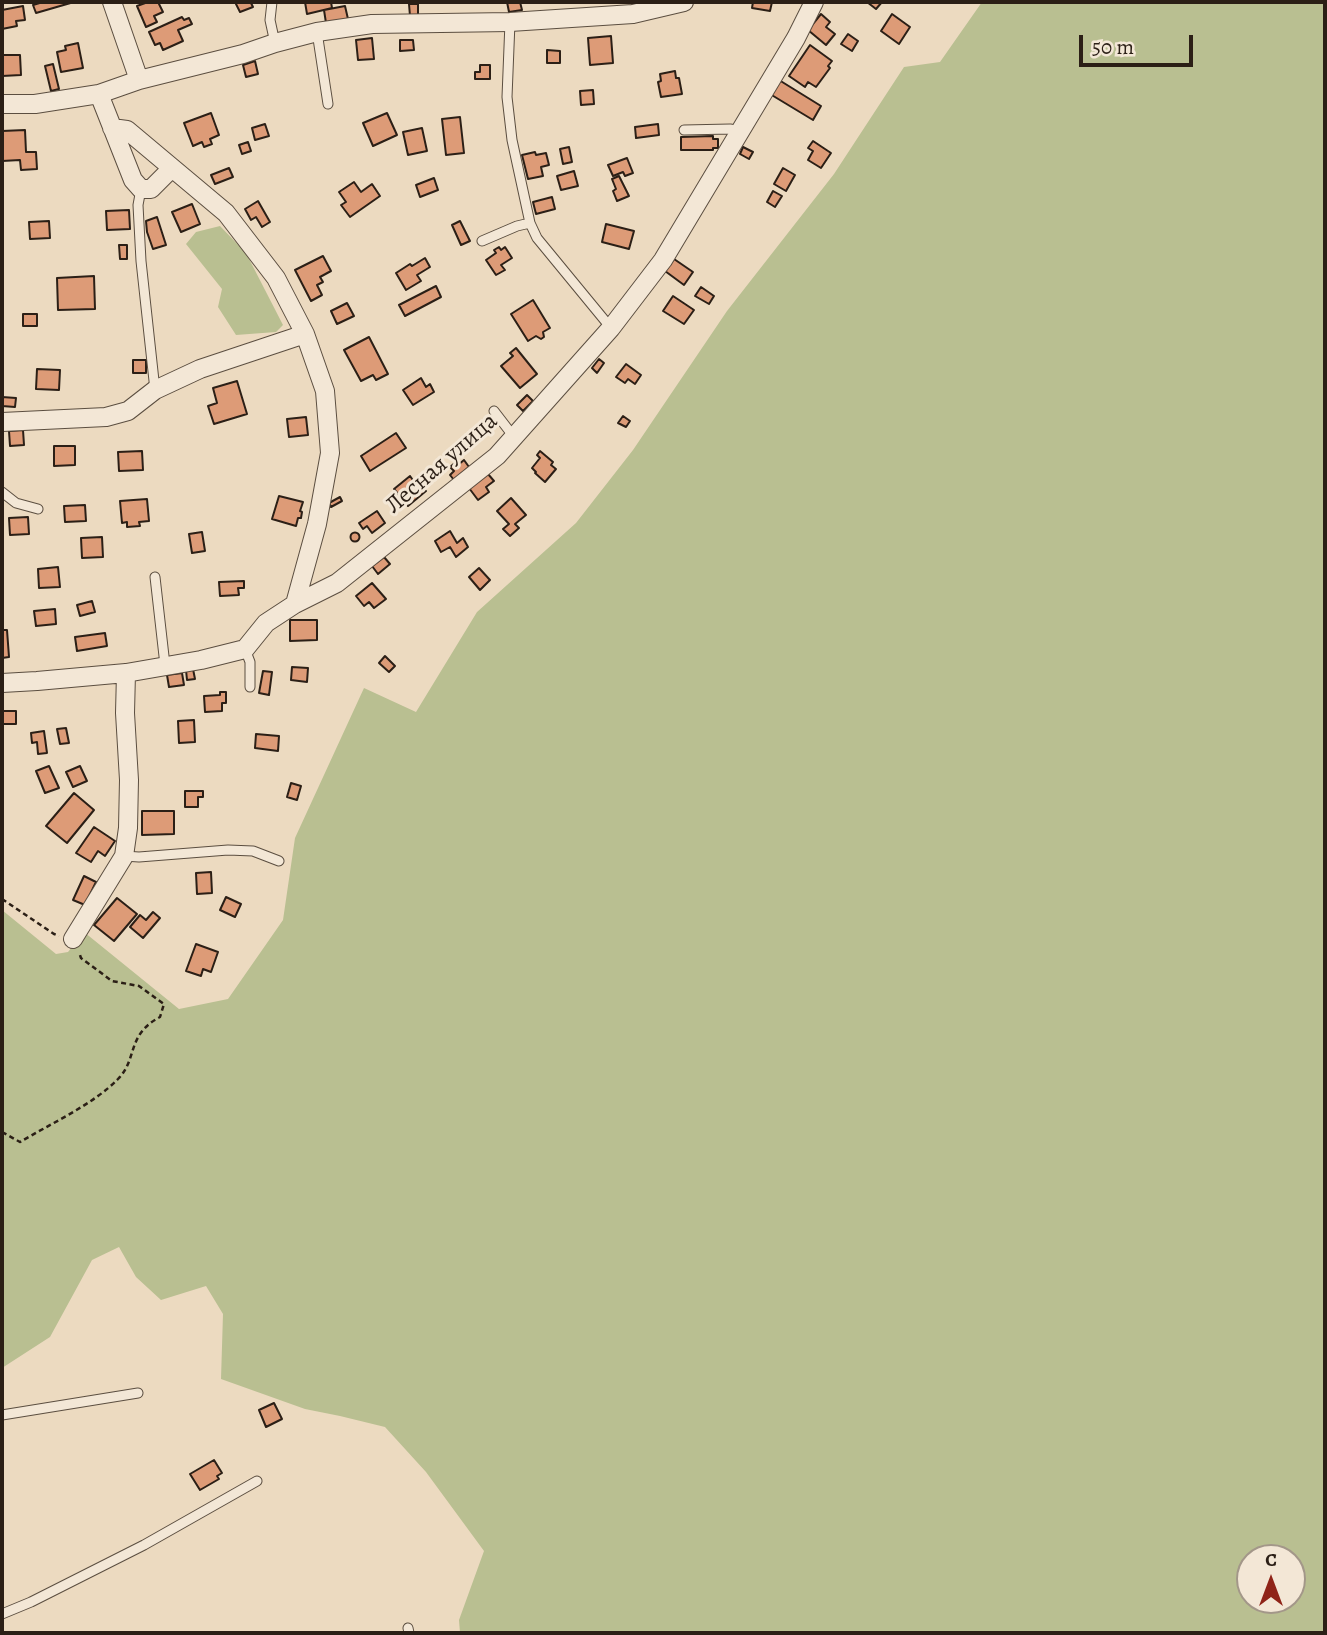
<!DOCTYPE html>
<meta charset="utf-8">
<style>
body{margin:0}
#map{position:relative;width:1327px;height:1635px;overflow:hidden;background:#ecdac0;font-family:Alegreya,serif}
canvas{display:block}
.frame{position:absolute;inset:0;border:4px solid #2b1f16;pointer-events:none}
.north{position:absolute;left:1236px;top:1544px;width:70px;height:70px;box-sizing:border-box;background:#f3e7d6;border:2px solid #a39789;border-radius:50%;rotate:0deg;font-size:19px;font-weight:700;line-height:28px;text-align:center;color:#2b1f16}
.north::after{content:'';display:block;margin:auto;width:24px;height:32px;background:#8f2418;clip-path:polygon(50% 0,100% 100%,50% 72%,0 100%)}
.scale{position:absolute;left:1079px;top:35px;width:114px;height:32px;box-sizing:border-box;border:4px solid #2b1f16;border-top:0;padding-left:9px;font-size:21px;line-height:24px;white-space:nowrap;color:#2b1f16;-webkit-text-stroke:5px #f3e7d6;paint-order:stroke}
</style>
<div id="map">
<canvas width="1327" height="1635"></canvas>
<div class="frame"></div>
<div class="north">С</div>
<div class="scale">50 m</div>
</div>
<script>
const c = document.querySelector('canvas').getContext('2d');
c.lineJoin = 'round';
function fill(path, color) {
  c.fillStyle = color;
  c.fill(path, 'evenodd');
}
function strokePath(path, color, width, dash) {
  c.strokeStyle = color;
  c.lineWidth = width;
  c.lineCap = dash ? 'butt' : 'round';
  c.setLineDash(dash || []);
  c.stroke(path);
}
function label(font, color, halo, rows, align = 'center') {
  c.font = font + ' Alegreya,serif';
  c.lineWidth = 6;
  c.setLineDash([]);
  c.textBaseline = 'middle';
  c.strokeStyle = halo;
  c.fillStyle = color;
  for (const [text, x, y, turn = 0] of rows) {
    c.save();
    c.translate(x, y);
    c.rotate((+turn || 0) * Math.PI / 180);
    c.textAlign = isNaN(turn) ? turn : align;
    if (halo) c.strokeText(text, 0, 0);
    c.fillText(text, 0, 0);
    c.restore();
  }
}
fill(new Path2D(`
 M982 2H1325V1633H460L459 1620 484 1551 426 1472 385 1427 340 1416 305 1409 221 1379 223 1314 206 1286 161 1300 136 1277 119 1247 92 1260 50 1337 2 1368V910L56 954 68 952 84 932 179 1009 228 999 283 920 295 838 364 688 416 712 477 612 576 523 633 450 727 311 834 174 904 67 940 62ZM1250 1558H1292V1600H1250Z
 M220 226 246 253 283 325 276 332 236 335 218 307 222 289 186 244 196 232Z`), '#b9bf91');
const building = new Path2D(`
 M43 2H74L36 13 33 5Z
 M148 2H158L163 12 154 16 157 22 146 27 137 6Z
 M235 2H254L251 3 253 7 240 12Z
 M305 2H331L332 8 307 14Z
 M507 2H520L522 10 509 12Z
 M753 2H772L770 11 752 8Z
 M867 2H882L876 9Z
 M409 4H418V16H410Z
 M23 6 25 20 16 21 17 26 2 29V10Z
 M345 6 348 19 326 23 324 10Z
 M821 14 830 22 826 27 835 34 826 45 808 30Z
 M892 14 910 27 899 44 881 31Z
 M182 17 184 20 189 18 192 24 178 30 183 41 163 50 160 43 155 45 149 32Z
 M848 34 858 41 852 51 841 44Z
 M611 36 613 63 590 65 588 38Z
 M372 38 374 59 358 60 356 40Z
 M400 40H413L414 50 400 51Z
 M78 43 83 68 61 72 57 52 66 50 65 46Z
 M810 45 832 61 828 66 830 68 816 87 808 82 805 87 789 76Z
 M547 50 560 51V63H547Z
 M2 55H20L21 75 2 76Z
 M255 61 258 74 246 77 243 65Z
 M53 64 59 89 51 91 45 66Z
 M480 65H490V79H475V72H480Z
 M675 71 676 78H679L682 94 661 97 658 82 661 81 660 74Z
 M779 80 821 106 813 120 770 94Z
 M593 90 594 104 581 105 580 91Z
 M211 113 219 135 210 139 212 144 204 147 202 142 193 146 184 123Z
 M387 113 397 135 373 146 363 123Z
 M460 117 464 153 446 155 442 119Z
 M265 124 269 136 255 140 252 128Z
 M658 124 659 135 636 138 635 127Z
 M422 128 427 151 408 155 403 132Z
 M25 130 26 152H36L37 169 21 170 20 160 2 161V131Z
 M713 136V139H718V148H713V150H681V137Z
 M813 141 831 153 821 168 808 160 813 151 808 148Z
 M248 142 251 151 242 154 239 145Z
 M569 147 572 162 563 164 560 149Z
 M743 147 753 152 749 159 740 154Z
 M535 152 536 155 546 153 549 165 541 167 543 176 528 179 522 155Z
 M627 158 633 173 625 176 623 172 613 176 608 165Z
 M229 168 233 177 215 184 211 175Z
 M783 168 795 175 786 191 774 184Z
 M574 171 578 186 561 190 557 176Z
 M619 176 629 196 617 201 613 191 616 189 612 179Z
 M434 178 438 190 420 197 416 185Z
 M354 182 361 192 372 184 380 196 350 217 341 205 346 202 339 192Z
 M773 191 782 196 775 207 767 202Z
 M552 197 555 209 536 214 533 202Z
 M258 201 270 222 262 227 256 217 251 220 245 209Z
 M192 204 200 224 181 232 172 212Z
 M129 210 130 229 107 230 106 211Z
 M157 217 166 245 153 249 147 232 146 221Z
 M49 221 50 238 30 239 29 222Z
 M460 221 470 241 461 245 452 225Z
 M606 224 634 231 629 249 602 242Z
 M119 245H127V259H120Z
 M499 247 501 250 505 247 512 258 501 265 505 270 496 275 486 260 496 253 494 250Z
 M323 256 331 271 320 277 323 282 317 285 322 295 311 301 295 270Z
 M425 258 430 267 417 275 421 281 406 290 396 273 410 264 412 266Z
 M674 259 693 272 684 285 665 271Z
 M94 276 95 309 58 310 57 278Z
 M436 286 441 297 405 316 399 305Z
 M701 287 714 296 709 304 695 296Z
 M673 296 694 310 684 324 663 311Z
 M533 300 550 328 543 332 544 337 541 339 536 336 528 341 511 314Z
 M347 303 354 316 337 324 331 311Z
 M23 314H37V326H23Z
 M369 337 388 374 376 380 373 375 361 381 344 350Z
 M516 348 537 374 520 388 501 366 513 356 510 353Z
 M599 359 604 363 597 373 592 368Z
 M133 360H146V373H133Z
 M626 364 641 375 635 384 628 379 625 383 616 377Z
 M37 369 60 370 59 390 36 389Z
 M421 378 426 387 430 384 434 392 413 405 403 390Z
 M237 381 247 414 214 424 208 406 217 403 213 388Z
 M527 395 533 401 523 411 517 405Z
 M2 397 16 398 15 407 2 406Z
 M623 416 630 421 626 427 618 423Z
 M306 417 308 435 289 437 287 419Z
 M23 430 24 445 10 446 9 431Z
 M396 433 406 448 370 471 361 456Z
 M54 446H75V465L54 466Z
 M142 451 143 470 119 471 118 452Z
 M540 451 553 462 551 465 556 469 545 482 535 473 536 472 532 468 540 458 537 455Z
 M464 460 469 467 454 480 450 475 454 471 450 467 456 462 458 465Z
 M488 474 494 481 486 487 489 492 478 500 469 488Z
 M410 476 415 483 418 481 419 483 421 481 424 484 422 486 426 491 408 506 394 489Z
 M279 496 303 502 300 511 302 512 301 518H298L296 526 272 519Z
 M340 497 342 501 331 507 329 503Z
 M511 498 526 515 515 524 519 528 510 536 503 529 509 524 497 511Z
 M147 499 149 521 139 522 140 526 127 527V522L122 523 120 501Z
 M85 505 86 521 65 522 64 506Z
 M377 511 385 523 372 533 367 526 363 529 359 523Z
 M28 517 29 534 10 535 9 518Z
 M450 531 457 543 463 538 468 547 456 557 450 547 441 552 435 541Z
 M202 532 205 551 192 553 189 534Z
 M350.5 537a4.5 4.5 0 1 1 9 0a4.5 4.5 0 1 1-9 0Z
 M102 537 103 557 82 558 81 538Z
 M384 557 390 564 378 574 372 566Z
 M58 567 60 587 39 588 38 569Z
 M479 568 490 580 480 590 469 577Z
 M244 581V588H238L239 595 220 596 219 582Z
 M372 583 386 599 374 608 369 602 364 606 356 596Z
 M92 601 95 612 80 616 77 605Z
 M55 609 56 624 36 626 34 611Z
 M290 620H317V640L290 641Z
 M2 630H7L9 657 2 658Z
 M105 633 107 646 77 651 75 637Z
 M385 656 395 666 389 672 379 663Z
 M292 667 308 668 307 682 291 680Z
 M193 669 195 679 187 680 186 670Z
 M263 671 272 672 269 695 259 693Z
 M182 673 184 685 169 687 167 675Z
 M220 692H226V703H222V711L205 712 204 696 220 695Z
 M2 711H16V724H2Z
 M194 720 195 742 179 743 178 721Z
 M66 728 69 743 60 744 57 729Z
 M44 731 47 753 38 754 37 742 32 743 31 733Z
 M256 734 279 736 278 751 255 748Z
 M49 766 59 788 45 793 36 771Z
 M80 766 87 781 73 787 66 772Z
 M291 783 301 786 297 800 287 797Z
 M185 791H203V797H198V807H185Z
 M74 793 94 810 67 843 46 826Z
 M142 811H174V834L142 835Z
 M94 827 115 841 105 856 98 851 91 862 76 853Z
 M211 872 212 893 197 894 196 873Z
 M84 876 96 882 85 905 73 900Z
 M226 897 241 904 235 917 220 910Z
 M117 898 137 914 114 941 94 925Z
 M153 912 160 918 143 938 130 927 140 915 146 920Z
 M196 944 218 952 211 972 203 969 201 976 186 971Z
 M274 1403 282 1419 266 1427 259 1410Z
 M214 1460 222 1473 217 1476 219 1479 200 1490 190 1474Z`);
fill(building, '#dd9b77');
strokePath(building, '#2b1f16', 2);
const lane = new Path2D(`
 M272 2 270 20 275 43
 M510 22 507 97 512 140 530 223 537 238 611 328
 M317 32 328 104
 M684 130 730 129 740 131
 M141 189 138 205 141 261 155 390
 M482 241 517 226 530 223
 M494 411 514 437
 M2 492 16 503 38 509
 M155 577 165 665
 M245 649 250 662V687
 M124 856 139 857 228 850 253 851 279 861
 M2 1415 138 1393
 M2 1614 31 1602 144 1545 257 1481
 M408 1628 409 1633`);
const street = new Path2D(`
 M112 2 139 80
 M99 94 133 180 141 189H151L172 168
 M2 104H35L99 94 139 80 243 54 275 43 317 32 372 24 510 22 633 14 684 2
 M112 128 127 130 226 213 276 278 305 334 325 391 330 453 317 524 295 604
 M2 422 106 417 128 411 155 390 200 369 305 334
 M2 683 37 681 126 673 201 660 245 649 266 623 295 604 337 583 497 456 611 328 663 260 796 38 814 2
 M73 939 124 856 128 828 129 780 125 713 126 673`);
strokePath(lane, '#5b4e40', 11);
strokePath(street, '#5b4e40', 20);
strokePath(new Path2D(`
 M2 899 54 934 59 936
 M2 1132 20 1142C50 1124 94 1104 118 1079 138 1059 126 1035 160 1017L164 1004 139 986 112 981 81 958 80 955`), '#2b1f16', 2.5, [5, 3.5]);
strokePath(lane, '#f3e7d6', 9);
strokePath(street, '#f3e7d6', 18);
label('24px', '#2b1f16', '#f3e7d6', [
 ["Лесная улица",442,464,-41]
]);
</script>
